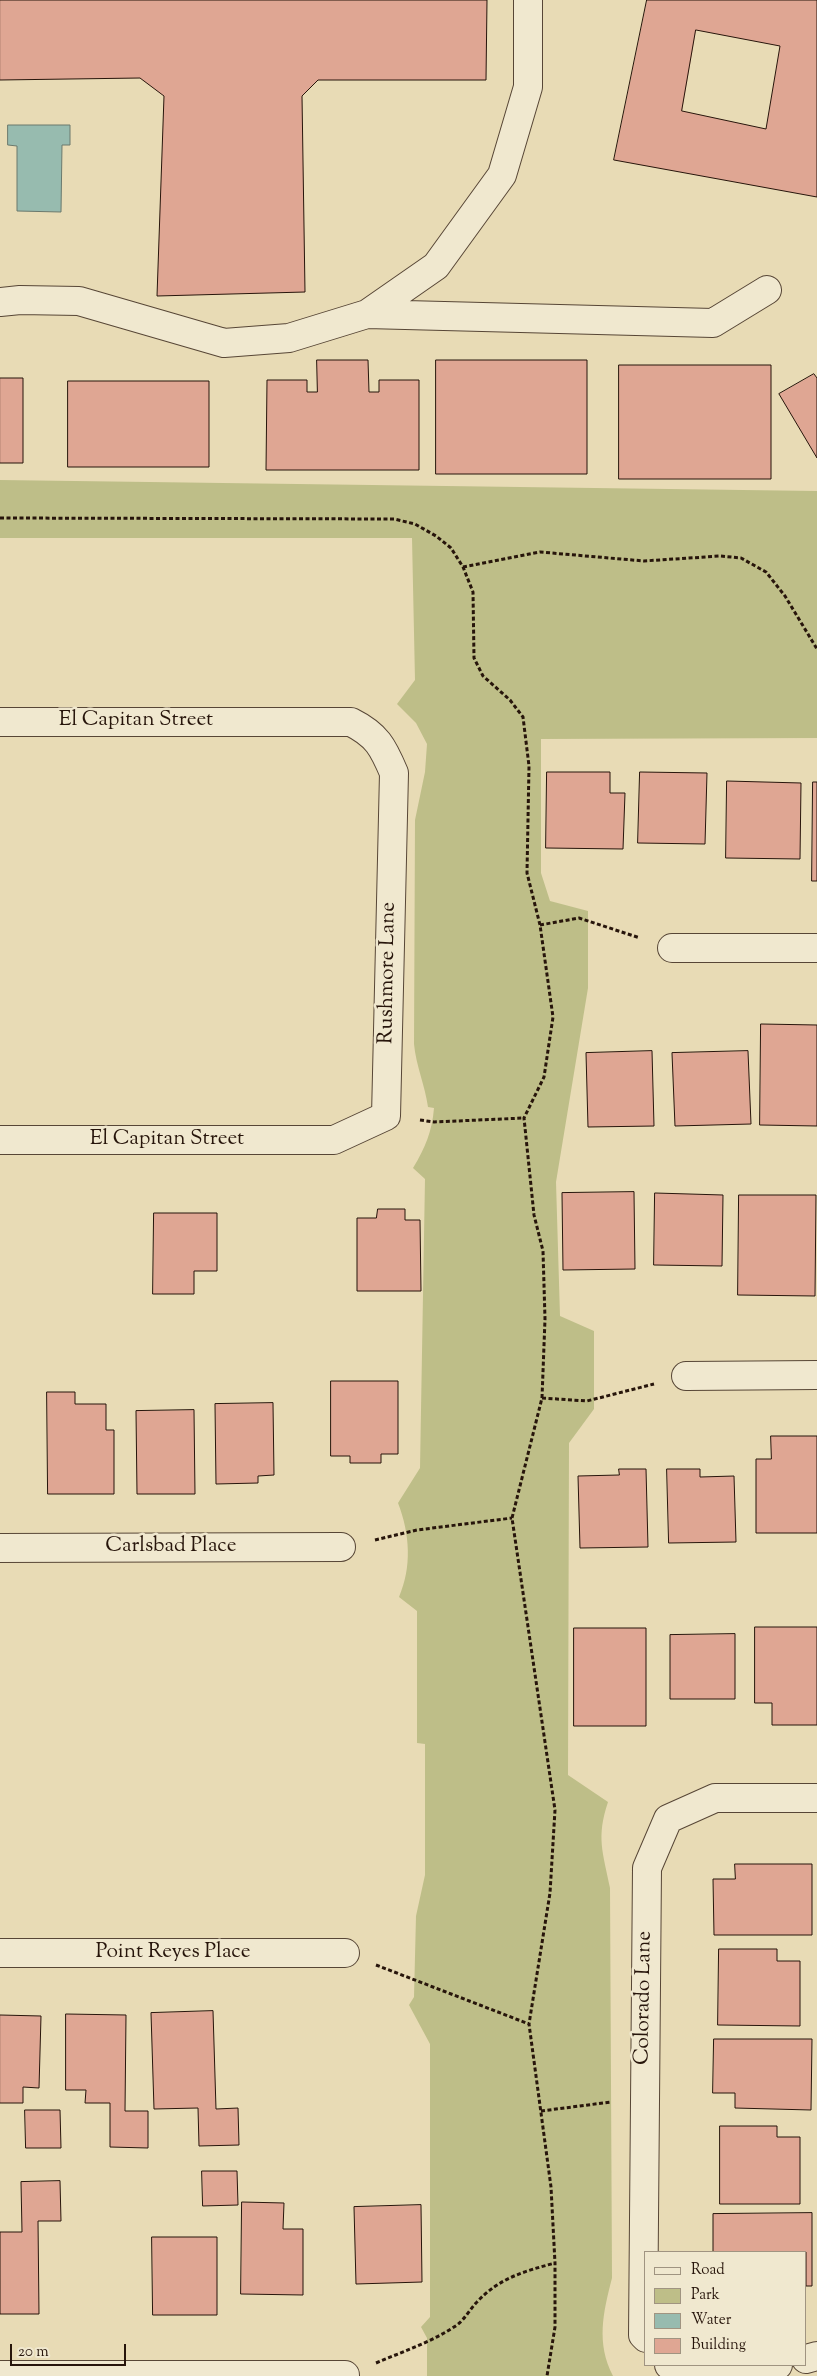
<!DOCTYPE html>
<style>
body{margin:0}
#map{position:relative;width:817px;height:2376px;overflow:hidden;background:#e8dbb5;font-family:"Sorts Mill Goudy",serif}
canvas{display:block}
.legend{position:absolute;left:644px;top:2251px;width:162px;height:115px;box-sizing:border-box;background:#f0e8cf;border:1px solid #a09481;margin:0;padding:6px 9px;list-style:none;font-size:15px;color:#27150b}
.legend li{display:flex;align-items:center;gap:10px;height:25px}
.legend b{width:25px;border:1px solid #a09481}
.scale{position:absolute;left:10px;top:2344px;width:116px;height:22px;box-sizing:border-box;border:2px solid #27150b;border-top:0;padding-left:6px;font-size:15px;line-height:18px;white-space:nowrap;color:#27150b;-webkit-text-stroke:4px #f0e8cf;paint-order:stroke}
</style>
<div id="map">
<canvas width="817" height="2376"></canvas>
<ul class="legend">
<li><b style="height:6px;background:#f0e8cf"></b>Road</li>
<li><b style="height:14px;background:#bebe88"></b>Park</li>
<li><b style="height:14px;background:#97bbaf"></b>Water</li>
<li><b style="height:14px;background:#dfa693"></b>Building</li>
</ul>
<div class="scale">20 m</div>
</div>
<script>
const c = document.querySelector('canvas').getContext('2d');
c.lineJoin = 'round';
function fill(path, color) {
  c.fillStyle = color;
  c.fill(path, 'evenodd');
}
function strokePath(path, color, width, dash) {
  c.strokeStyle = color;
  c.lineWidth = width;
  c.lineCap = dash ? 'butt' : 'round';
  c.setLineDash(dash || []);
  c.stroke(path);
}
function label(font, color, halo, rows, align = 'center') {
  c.font = font + ' "Sorts Mill Goudy",serif';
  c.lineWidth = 5;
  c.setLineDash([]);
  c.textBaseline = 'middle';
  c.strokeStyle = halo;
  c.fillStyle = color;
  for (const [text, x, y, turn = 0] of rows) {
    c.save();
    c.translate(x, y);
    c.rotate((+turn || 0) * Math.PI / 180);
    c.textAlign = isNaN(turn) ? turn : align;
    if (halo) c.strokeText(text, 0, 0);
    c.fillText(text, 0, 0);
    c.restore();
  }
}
fill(new Path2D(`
 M0 480 817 491V738L541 739V873L550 901 588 911V988L556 1182 560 1316 594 1331V1409L569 1443 568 1775 608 1802C596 1838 603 1852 610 1888L612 2278C603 2313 596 2343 613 2376H427V2338L421 2327 430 2317V2044L409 2005 414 1997 416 1916 425 1875V1744L417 1743V1611L399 1597C412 1567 410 1534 398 1503L420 1468 425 1179 413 1168C425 1148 432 1132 434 1108L428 1107C425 1085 416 1066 414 1044L415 820 425 772 427 744 416 723 397 704 415 680 412 538H0Z`), '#bebe88');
const water = new Path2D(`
 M8 125H70V145H62L61 212 17 211V146L8 145Z`);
fill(water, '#97bbaf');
strokePath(water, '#6a796d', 1);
const building = new Path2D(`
 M0 0H487L486 80H318L302 96 305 292 157 296 164 96 140 78 0 80Z
 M647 0H817V197L614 160ZM696 30 780 46 766 129 682 111Z
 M317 360H368L369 392H379V380H419V470H266L267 380H307V392H317Z
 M436 360H587V474H436Z
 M619 365H771V479H619Z
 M814 374 817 378V458L779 394Z
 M0 378H23V463H0Z
 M68 381H209V467H68Z
 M547 772H610V793H625L623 849 546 848Z
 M640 772 707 773 705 844 638 843Z
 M727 781 801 783 800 859 726 858Z
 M813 782H817V881H812Z
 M761 1024 817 1025V1126L760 1125Z
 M652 1051 654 1126 588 1127 586 1053Z
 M748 1051 751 1124 675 1126 672 1053Z
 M634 1192 635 1269 563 1270 562 1193Z
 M655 1193 723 1195 722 1266 654 1265Z
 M739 1195H816L815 1296 738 1295Z
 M378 1209H405V1220H420L421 1291H357V1218H376Z
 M154 1213H217V1271H194V1294H153Z
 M331 1381H398V1454H381V1463H350V1456H331Z
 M47 1392H75V1404H106V1430H114V1494H48Z
 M273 1403 274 1475 258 1476V1483L216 1484 215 1404Z
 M194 1410 195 1494H137L136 1411Z
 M771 1436H817V1533H756V1459H771Z
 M619 1469H646L648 1547 580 1548 578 1476 619 1475Z
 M667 1469H700V1477L734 1476 736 1542 669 1543Z
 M755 1627H817V1725H772V1703H755Z
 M574 1628H646V1726H574Z
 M735 1634V1699H670V1635Z
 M735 1864H812V1935H714L713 1879H735Z
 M719 1949H777V1961H800V2026L718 2025Z
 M213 2011 216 2109 238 2108 239 2145 199 2146 198 2108 154 2109 151 2013Z
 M66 2014 126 2015 125 2111H148V2148L110 2147V2103H85L86 2090H66Z
 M0 2015 41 2016 39 2088 23 2087V2103H0Z
 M714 2039H812L811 2110 735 2108V2093H713Z
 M25 2110H60L61 2148H26Z
 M720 2126H777V2137H800V2204H720Z
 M202 2171H237L238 2205 203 2206Z
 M60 2181 61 2221H38L39 2314H0V2232H22L21 2182Z
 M242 2202 284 2203 283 2229H303V2295L241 2294Z
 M421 2205 422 2282 356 2284 354 2207Z
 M812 2213V2286H806V2252H713V2214Z
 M152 2237H217V2315H153Z`);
fill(building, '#dfa693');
strokePath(building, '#27150b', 1);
const minor = new Path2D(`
 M0 302 20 300 79 301 224 343 289 338 367 314 436 266 502 175 528 87V0
 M367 314 713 323 767 290
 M0 722H351C377 735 383 747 394 773L386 1116 334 1140H0
 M672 948H817
 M686 1376 817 1375
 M0 1548 341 1547
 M0 1953H345
 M646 2338 643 2335 647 1868 668 1819 715 1798H817
 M806 2359 817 2356
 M669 2365 706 2376
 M0 2375H345
 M726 2376 778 2365`);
strokePath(minor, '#574636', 30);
strokePath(new Path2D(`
 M0 518 394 519 415 524 436 536 451 548 463 567 473 592 474 658 483 676 510 700 523 717 529 766 527 873 540 925 553 1017 544 1077 524 1118 534 1215 543 1251 545 1319 542 1398 512 1518 555 1810 550 1893 529 2024 551 2187 555 2263V2327L547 2376
 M463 567 540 552 644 561 720 556 741 558 766 572 785 596 817 649
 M540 925 579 918 640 938
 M420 1120 434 1122 524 1118
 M542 1398 587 1401 654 1384
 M375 1540 417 1530 512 1518
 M376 1965 529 2024
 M541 2111 611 2102
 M376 2363C404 2351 432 2342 457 2325 465 2319 470 2309 477 2302 499 2278 525 2271 555 2263`), '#27150b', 3, [4, 2.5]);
strokePath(minor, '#f0e8cf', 28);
label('21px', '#27150b', '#f0e8cf', [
 ["El Capitan Street",136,721],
 ["Rushmore Lane",389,973,-89],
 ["El Capitan Street",167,1140],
 ["Carlsbad Place",171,1547],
 ["Point Reyes Place",173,1953],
 ["Colorado Lane",645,1998,-89]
]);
</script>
